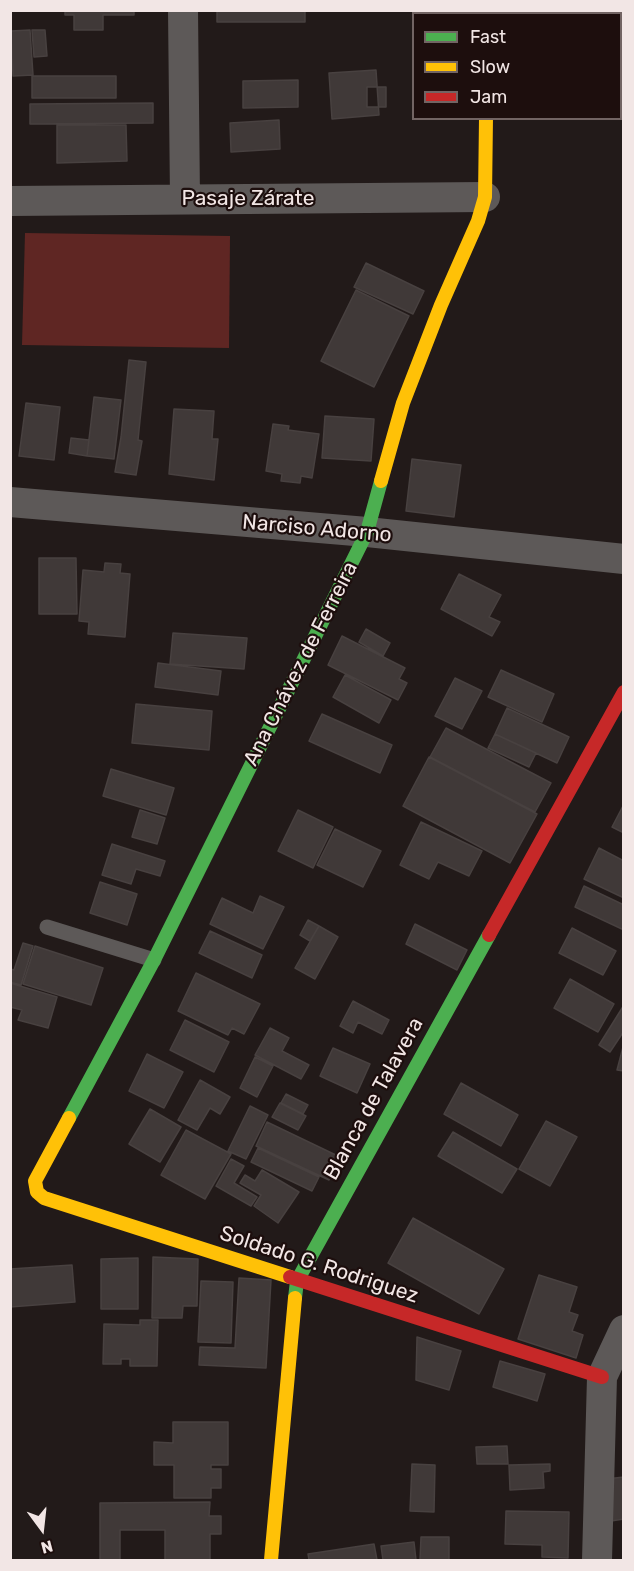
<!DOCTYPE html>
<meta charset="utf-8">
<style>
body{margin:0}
#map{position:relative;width:634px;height:1571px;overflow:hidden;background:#221a19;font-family:Rubik,sans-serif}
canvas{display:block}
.frame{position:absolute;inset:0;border:12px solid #f2e6e5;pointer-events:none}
.legend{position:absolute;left:412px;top:12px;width:210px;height:108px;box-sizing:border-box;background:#1d0e0d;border:2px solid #726463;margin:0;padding:8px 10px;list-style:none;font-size:18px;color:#f2e6e5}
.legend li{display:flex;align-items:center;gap:12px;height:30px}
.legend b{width:30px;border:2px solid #726463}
.north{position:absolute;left:12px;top:1499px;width:60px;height:60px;-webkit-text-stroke:4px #1d0e0d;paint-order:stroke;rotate:165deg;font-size:16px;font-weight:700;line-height:24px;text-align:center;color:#f2e6e5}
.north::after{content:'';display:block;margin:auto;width:21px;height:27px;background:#f2e6e5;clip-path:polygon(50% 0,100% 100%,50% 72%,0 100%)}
</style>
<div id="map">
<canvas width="634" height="1571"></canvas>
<div class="frame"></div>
<ul class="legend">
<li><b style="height:8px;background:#4caf50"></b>Fast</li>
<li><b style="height:8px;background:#ffc107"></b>Slow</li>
<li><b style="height:8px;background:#c62828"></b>Jam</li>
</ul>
<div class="north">N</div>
</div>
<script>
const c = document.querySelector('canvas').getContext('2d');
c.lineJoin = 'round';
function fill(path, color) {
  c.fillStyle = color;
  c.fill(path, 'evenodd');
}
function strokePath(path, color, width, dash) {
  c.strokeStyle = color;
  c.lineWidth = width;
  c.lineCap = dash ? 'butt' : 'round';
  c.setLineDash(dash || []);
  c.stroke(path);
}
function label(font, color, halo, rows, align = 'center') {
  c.font = font + ' Rubik,sans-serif';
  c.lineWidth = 4.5;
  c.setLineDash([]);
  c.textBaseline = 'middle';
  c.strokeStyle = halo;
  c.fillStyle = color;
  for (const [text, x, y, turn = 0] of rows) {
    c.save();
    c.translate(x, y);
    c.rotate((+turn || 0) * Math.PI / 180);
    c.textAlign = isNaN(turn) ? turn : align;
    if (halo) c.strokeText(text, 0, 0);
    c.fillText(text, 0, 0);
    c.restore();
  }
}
fill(new Path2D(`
 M25 233 230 236 229 348 22 345Z`), '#5f2623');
const building = new Path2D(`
 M65 10H134V15H103V30H74V15H65Z
 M217 10H305V22H217Z
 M30 30 33 75 13 76 11 31Z
 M32 30H45L47 56 34 57Z
 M376 70 379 115 332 119 329 73Z
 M32 76H116V98H32Z
 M298 80V107L243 108V81Z
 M367 87H386V107H367Z
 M153 103V123L30 124V104Z
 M279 120 280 149 231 152 230 123Z
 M57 125H126L127 161 57 163Z
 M366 263 424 291 413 314 354 287Z
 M356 290 409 316 374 387 321 361Z
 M129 360 146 362 138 440 142 441 136 475 115 472 121 437Z
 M94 397 121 400 114 459 87 456Z
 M26 403 60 407 54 460 19 456Z
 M174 409 214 411 212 439H218L214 480 169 474Z
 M325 416 374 419 371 461 322 458Z
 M273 424 289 426 288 430 319 434 312 478 301 476 300 483 281 481 282 474 266 471Z
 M71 438 89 440 87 456 69 453Z
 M412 459 461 465 454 517 406 511Z
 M39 558H76L77 614H39Z
 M105 563 121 564 120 573 130 574 125 637 88 634 89 622 79 621 83 570 104 572Z
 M459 574 501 595 489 617 500 622 492 636 441 609Z
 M366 629 390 643 383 656 359 642Z
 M173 633 247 638 244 669 170 664Z
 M342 636 405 668 399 679 407 683 398 700 328 665Z
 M158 663 221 671 218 695 155 687Z
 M501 670 554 694 542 722 488 697Z
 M345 675 391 700 379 723 333 697Z
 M455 678 482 691 462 729 435 716Z
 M136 704 212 711 209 750 132 743Z
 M507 708 569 737 557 763 495 734Z
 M322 714 392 745 380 773 309 741Z
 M446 728 551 783 535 812 430 757Z
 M495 734 536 753 529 767 488 748Z
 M429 757 537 814 510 863 403 806Z
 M111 769 174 788 166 815 103 796Z
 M624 804V833L612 827Z
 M140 810 165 818 157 844 132 837Z
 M298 810 333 827 313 868 278 851Z
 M421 822 482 851 469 876 438 862 429 879 400 865Z
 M335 829 381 851 363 887 317 865Z
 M112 844 165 861 160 876 136 869 131 884 102 875Z
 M599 848 624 861V898L584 879Z
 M100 882 137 894 127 925 90 913Z
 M584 886 624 905V930L575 907Z
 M260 896 284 907 263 949 210 924 222 898 253 913Z
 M308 920 319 926 310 941 300 935Z
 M415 924 467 950 457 970 406 944Z
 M319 926 338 937 315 979 295 968Z
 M572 928 616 951 603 975 559 953Z
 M210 931 262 955 252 978 199 953Z
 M23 943 33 946 21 985 10 982V969L14 970Z
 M35 946 103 968 91 1005 23 984Z
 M196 973 260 1004 244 1034 232 1028 228 1035 178 1011Z
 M570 979 614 1004 598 1032 554 1008Z
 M10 983 57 997 48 1028 18 1020 22 1010 10 1007Z
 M353 1001 389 1020 382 1034 358 1022 353 1033 340 1026Z
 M624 1005V1031L610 1052 599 1045Z
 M185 1020 229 1042 214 1072 170 1050Z
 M270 1028 289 1038 282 1051 309 1065 301 1079 255 1055Z
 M623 1047H624V1071L617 1070Z
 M333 1048 370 1064 357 1093 320 1076Z
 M147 1054 183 1072 164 1108 129 1091Z
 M255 1057 273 1066 257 1097 240 1088Z
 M200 1080 230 1097 220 1114 210 1108 197 1130 178 1120Z
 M461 1083 518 1115 501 1146 444 1114Z
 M286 1094 308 1105 303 1114 281 1103Z
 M280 1103 306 1116 298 1130 272 1117Z
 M250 1106 268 1115 246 1159 228 1151Z
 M150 1109 181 1127 160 1162 129 1144Z
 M546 1121 577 1137 550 1186 519 1169Z
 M267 1122 340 1157 329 1180 256 1146Z
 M186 1130 231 1154 205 1199 161 1175Z
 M453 1132 517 1169 502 1193 438 1156Z
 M258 1148 319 1177 312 1191 251 1162Z
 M231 1159 244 1166 234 1183 257 1197 251 1206 216 1186Z
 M262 1170 299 1192 278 1223 254 1206 261 1195 240 1183 245 1175 255 1181Z
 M413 1218 504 1269 479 1314 388 1263Z
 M153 1257 198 1259 197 1306H183L182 1318H152Z
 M138 1258V1309H101V1259Z
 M72 1265 75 1302 10 1307V1269Z
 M539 1275 577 1287 569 1312 578 1315 572 1331 583 1335 576 1358 518 1339Z
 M239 1278 271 1280 266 1368 199 1365 200 1347 235 1348Z
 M201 1281 233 1282 231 1343 198 1342Z
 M140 1320H158L157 1366H130V1359H121V1364H103L104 1324 140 1325Z
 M417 1337 461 1351 449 1390 416 1380Z
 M500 1361 545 1374 537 1401 493 1387Z
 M173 1422H228V1465H211V1469H221V1488H211V1498H174V1465H154V1442L173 1443Z
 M507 1446 508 1464H477L476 1447Z
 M412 1464 435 1465 434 1512 410 1511Z
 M550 1464V1471L543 1472 544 1488 510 1490 509 1465Z
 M624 1477V1519L611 1521 606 1479Z
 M210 1502 209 1516H221V1534H210V1560H165V1530H120V1560H100V1503Z
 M506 1511 569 1512 568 1558 542 1557V1545L505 1544Z
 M421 1537H449V1560H420Z
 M414 1542 416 1560H383L381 1546Z
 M374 1544 377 1560H309L308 1554Z`);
fill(building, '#403938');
strokePath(building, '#484140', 1.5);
strokePath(new Path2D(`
 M47 927 154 960`), '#5d5958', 15);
strokePath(new Path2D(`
 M183 10 185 199
 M485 10V14
 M10 201 485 197
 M10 502 367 532 624 559
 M597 1560 602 1377 624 1330`), '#5d5958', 30);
strokePath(new Path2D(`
 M69 1118 154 960 367 532 381 481
 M295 1298 297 1281 489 935`), '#4caf50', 14);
strokePath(new Path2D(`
 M381 481 403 403 441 305 478 221 485 197 486 118
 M69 1118 35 1181 37 1192 44 1198 290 1277
 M271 1560 295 1298`), '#ffc107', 14);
strokePath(new Path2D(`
 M489 935 624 692
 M290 1277 602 1377`), '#c62828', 14);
label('21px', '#f2e6e5', '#1d0e0d', [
 ["Pasaje Zárate",248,199],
 ["Narciso Adorno",317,529,5],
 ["Ana Chávez de Ferreira",301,664,-63],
 ["Blanca de Talavera",374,1099,-61],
 ["Soldado G. Rodriguez",319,1265,18]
]);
</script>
